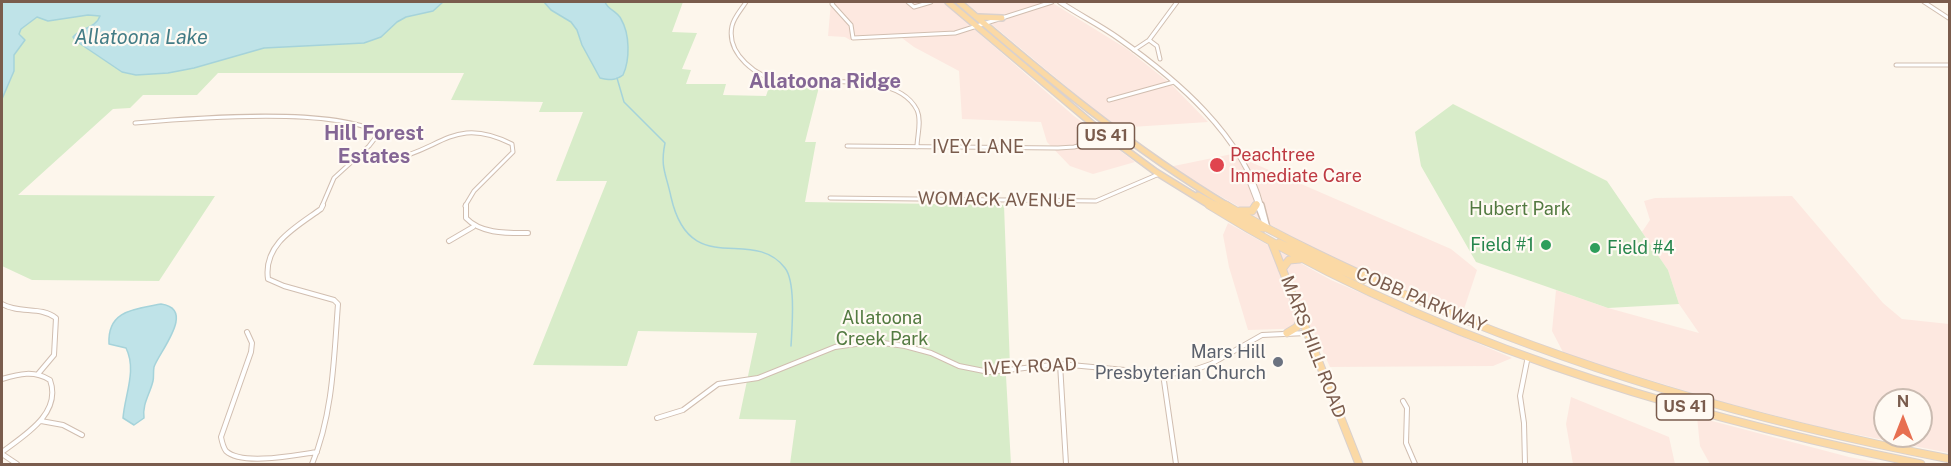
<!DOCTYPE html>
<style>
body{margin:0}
#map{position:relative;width:1951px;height:466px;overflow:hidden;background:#fdf6ec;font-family:"Public Sans",sans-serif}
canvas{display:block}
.frame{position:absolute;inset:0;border:3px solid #7a5c4d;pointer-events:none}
.north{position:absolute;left:1873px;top:388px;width:60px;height:60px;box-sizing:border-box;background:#fffaf3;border:2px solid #cabbb1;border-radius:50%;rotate:0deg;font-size:16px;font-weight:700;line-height:24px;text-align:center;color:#7a5c4d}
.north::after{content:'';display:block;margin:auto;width:21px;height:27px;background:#e76f51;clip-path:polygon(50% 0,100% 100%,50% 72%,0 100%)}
</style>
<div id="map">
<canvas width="1951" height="466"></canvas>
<div class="frame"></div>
<div class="north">N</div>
</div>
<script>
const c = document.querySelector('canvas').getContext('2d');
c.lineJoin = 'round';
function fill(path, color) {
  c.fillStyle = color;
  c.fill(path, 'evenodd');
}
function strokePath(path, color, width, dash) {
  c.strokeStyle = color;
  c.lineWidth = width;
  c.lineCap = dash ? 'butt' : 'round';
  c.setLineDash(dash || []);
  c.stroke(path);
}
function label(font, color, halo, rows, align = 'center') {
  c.font = font + ' "Public Sans",sans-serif';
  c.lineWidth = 4.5;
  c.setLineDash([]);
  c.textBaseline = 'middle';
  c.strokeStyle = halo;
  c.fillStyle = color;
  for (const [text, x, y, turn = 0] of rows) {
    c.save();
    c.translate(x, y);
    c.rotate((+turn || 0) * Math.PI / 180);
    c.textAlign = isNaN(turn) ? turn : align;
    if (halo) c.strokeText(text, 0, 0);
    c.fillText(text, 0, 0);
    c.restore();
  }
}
fill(new Path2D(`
 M831 2H943L1074 116 1135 162 1093 174 1070 166 1047 142 1041 122 962 119 959 71 914 47 902 38 850 40 845 37 828 36Z
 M965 2H1051L1127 49 1172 85 1208 122 1116 128Z
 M1232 154 1451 249 1477 270 1462 315 1363 272 1292 237 1169 167Z
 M1792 196 1883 303 1902 319 1949 324V453L1824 428 1719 401 1564 354 1552 331 1556 290 1608 308 1699 333 1679 304 1668 270 1642 232 1650 220 1644 201 1655 198ZM1885 400H1921V436H1885Z
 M1228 223 1331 280 1512 358 1493 366 1330 367 1312 328 1248 330 1229 267 1223 235Z
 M1571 397 1669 437 1675 464H1573L1566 424Z
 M1697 417 1849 457 1886 464H1710L1700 446Z`), '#fde8e0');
fill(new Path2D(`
 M443 2H544L551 10 571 22 577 30 589 57 621 18 607 7 605 2H683L672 32 697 33 682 69 691 70 686 84H726L723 95 766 96 769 87H819L805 142H816L805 202 1004 205 1010 367H1000V376H1006L1011 464H790L796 420 739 419 757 333 638 331 627 366 533 365 607 181H556L583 112H539L543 102 451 100 464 73H218L197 95H143L130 108 113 109 18 195 215 196 159 281 32 280 2 266V99L14 71V55L25 40 19 33 21 29 37 17C60 25 79 11 100 16 94 28 80 28 73 37L76 41 122 72 135 75 168 73 194 68 264 48 364 43 381 37 397 22 406 17 433 11Z
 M1453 104 1607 181 1668 270 1679 304 1608 308 1476 262 1421 166 1415 132Z`), '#d8ecc9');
const water = new Path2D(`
 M2 2H443L433 11 406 17 397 22 381 37 364 43 264 48 194 68 168 73 136 75 122 72 76 41 73 37C80 28 96 28 100 16L88 15 48 21 37 17 21 29 19 34 25 40 14 55V71L2 99Z
 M544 2H605C608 10 617 11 621 19 630 34 630 60 623 75 615 81 609 80 600 78L582 45 577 30 571 22 551 10Z
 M161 304C197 309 159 352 154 367 153 372 154 377 153 381 150 394 142 404 144 418L134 425 123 418C125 394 137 370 126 348L109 344C107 310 135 309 161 304Z`);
fill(water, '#bfe3e8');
strokePath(water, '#a5d3da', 1.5);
strokePath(new Path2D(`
 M617 78 624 102 665 143C660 168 666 173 671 197 690 281 752 225 785 268 796 282 792 328 791 346`), '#a5d3da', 1.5);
const minorFar1 = new Path2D(`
 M746 2C741 10 734 17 732 26 726 54 757 78 782 81 818 85 897 70 917 110 922 121 917 136 917 147
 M833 2 832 4 851 25 853 38 955 33 1052 2
 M908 2 914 7 931 2
 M1924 2 1950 19
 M1149 40 1157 46 1160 59
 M1134 50 1149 40 1177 2
 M1896 65H1950
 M1109 100 1174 82
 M135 123C191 118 333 106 379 133L369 146 334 178 322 206
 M847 146 1058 148 1074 147 1109 138
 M358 157C368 159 380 162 390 160 442 150 454 115 512 144L513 152 474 191 465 206
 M830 198 1096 201 1159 174`);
const minor = new Path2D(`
 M466 205V218C481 234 507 233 528 233
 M449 241 473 227
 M2 304C19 314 41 306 56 318L54 355 38 374
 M247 332 252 343 251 352 221 437C222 442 223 447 226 451 242 466 296 455 317 452
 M1060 364 1066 464
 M1163 374 1176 464
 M2 379C19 374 34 370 50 380 62 413 25 435 2 452
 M1403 401 1407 408 1406 443 1415 464
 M657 418 683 410 718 384 758 378 835 347 856 344 876 342 905 346 931 353 959 366 989 372 1060 364 1168 374 1188 372 1211 364 1262 335 1307 333
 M41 421 63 425 82 435
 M2 454 17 464
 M312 464C333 415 334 357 338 304L334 300 284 286 268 279C263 244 296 227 321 209L323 205
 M1525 464 1524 423 1520 396 1528 356`);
const tertiaryFar1 = new Path2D(`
 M1060 2C1079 15 1100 25 1118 38 1176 79 1243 135 1261 206
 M1247 175 1259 206`);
const tertiary = new Path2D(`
 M1258 205 1265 223
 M1261 205 1267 228`);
const primaryFar1 = new Path2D(`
 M948 2 1102 132 1156 172 1211 206
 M959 2C1045 76 1131 148 1228 206
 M979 17 1002 18
 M1198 195 1218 206
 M1255 206 1257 204`);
const primary = new Path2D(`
 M1209 205C1425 340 1673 413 1921 464
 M1215 205 1253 226 1264 228
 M1226 205C1283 239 1344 267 1404 294 1580 371 1762 423 1950 459
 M1240 211H1252L1256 205
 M1272 243 1359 464
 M1279 243 1363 280
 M1282 269 1289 260 1300 259
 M1287 333 1297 327 1301 319`);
strokePath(minorFar1, '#d1beb0', 5);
strokePath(minor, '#d1beb0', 6);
strokePath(tertiaryFar1, '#d1beb0', 6);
strokePath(tertiary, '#d1beb0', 8);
strokePath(primaryFar1, '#dad1cd', 8);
strokePath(primary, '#dad1cd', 9);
strokePath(minorFar1, '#fff', 3);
strokePath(minor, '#fff', 4);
strokePath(tertiaryFar1, '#fff', 4);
strokePath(tertiary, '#fff', 5);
strokePath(primaryFar1, '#fbd9a5', 5);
strokePath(primary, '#fbd9a5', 7);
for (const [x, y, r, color] of [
 [1217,165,8,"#e0444e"],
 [1546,245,6,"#2e9e5b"],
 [1595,248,6,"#2e9e5b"],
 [1278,362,6,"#6b7280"]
]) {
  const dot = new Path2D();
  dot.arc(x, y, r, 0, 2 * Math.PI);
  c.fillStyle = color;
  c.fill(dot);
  strokePath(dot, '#fffaf3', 2);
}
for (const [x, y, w] of [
 [1106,136,57],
 [1685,407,57]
]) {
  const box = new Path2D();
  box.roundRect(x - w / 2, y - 13, w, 26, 4.5);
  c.fillStyle = '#fffaf3';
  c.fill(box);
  strokePath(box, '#7a5c4d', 1.5);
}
label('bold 16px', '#7a5c4d', null, [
 ["US 41",1106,136],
 ["US 41",1685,407]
]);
label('18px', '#7a5c4d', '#fffaf3', [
 ["IVEY LANE",978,147],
 ["WOMACK AVENUE",997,200,1],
 ["COBB PARKWAY",1421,300,23],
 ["MARS HILL ROAD",1313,347,69],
 ["IVEY ROAD",1030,367,-3]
]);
label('18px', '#be3a42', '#fffaf3', [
 ["Peachtree",1230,155],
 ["Immediate Care",1230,176]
], 'left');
label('18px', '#537a41', '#fffaf3', [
 ["Hubert Park",1520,209],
 ["Allatoona",882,318],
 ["Creek Park",882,339]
]);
label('18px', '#27864d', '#fffaf3', [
 ["Field #1",1534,245],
 ["Field #4",1607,248,"left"]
], 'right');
label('18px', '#5b616d', '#fffaf3', [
 ["Mars Hill",1266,352],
 ["Presbyterian Church",1266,373]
], 'right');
label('italic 20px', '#437c86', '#fffaf3', [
 ["Allatoona Lake",141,38]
]);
label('bold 20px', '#846695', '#fffaf3', [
 ["Allatoona Ridge",825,82],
 ["Hill Forest",374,134],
 ["Estates",374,157]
]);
</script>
